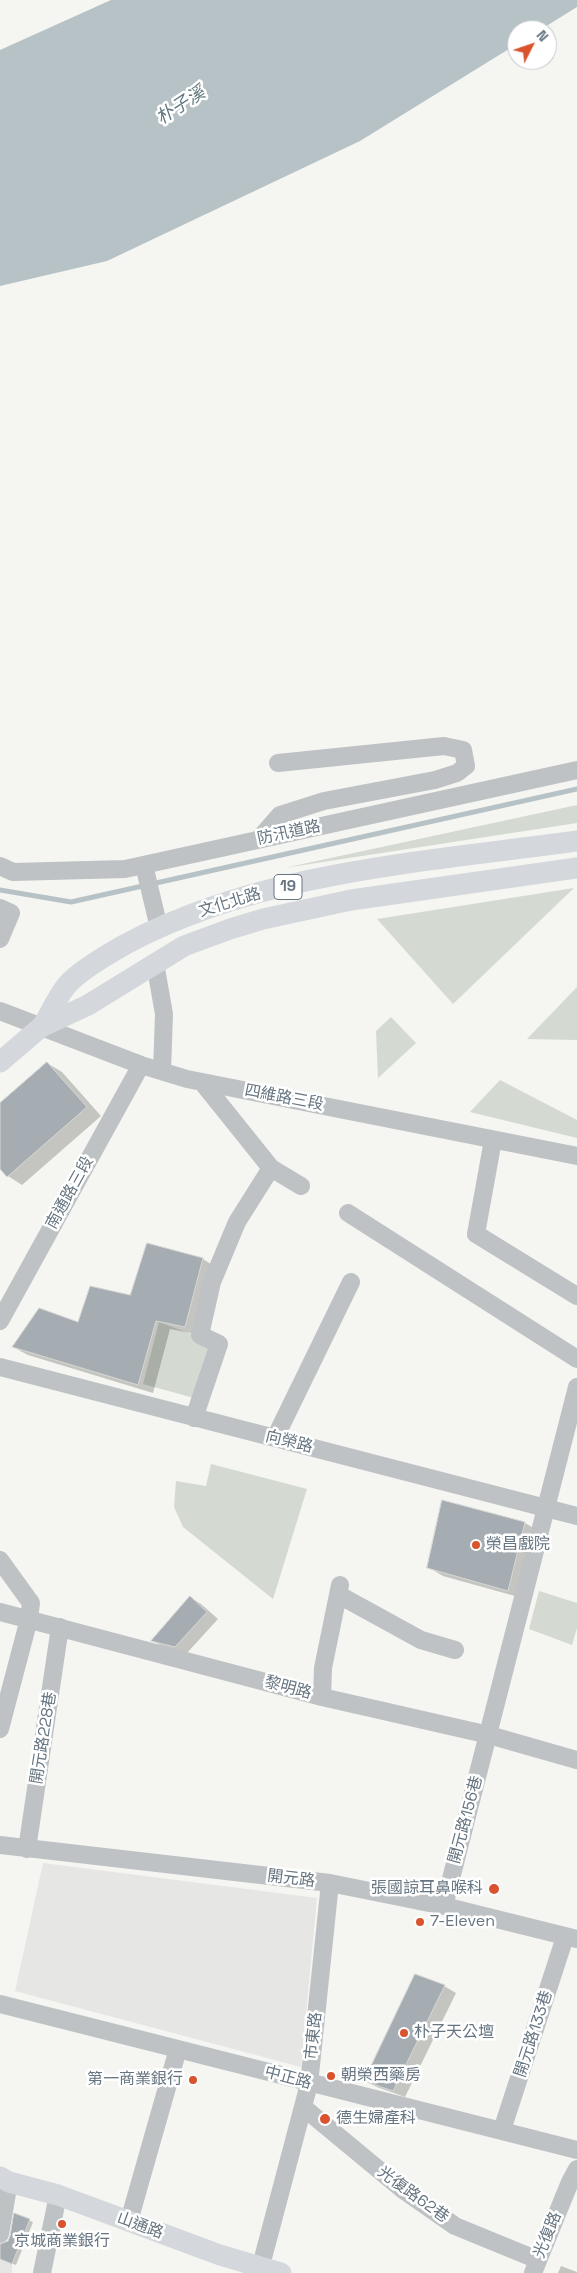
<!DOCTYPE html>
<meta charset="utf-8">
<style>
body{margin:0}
#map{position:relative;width:577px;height:2273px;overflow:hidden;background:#f5f5f1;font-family:"Space Grotesk",sans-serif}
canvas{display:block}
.north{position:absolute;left:507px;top:20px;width:50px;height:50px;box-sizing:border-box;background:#fff;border:1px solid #c2c8cd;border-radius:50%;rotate:49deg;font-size:14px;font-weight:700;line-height:20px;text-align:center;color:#667581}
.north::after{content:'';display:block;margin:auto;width:18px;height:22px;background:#d9532e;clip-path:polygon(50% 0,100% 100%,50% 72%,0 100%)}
</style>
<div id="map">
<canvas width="577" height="2273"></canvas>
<div class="north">N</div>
</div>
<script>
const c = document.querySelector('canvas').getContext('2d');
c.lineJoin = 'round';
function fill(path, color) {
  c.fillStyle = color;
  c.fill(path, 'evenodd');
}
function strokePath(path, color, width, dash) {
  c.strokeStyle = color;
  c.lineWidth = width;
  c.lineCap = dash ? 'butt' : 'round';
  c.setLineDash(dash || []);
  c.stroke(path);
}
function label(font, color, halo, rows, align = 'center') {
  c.font = font + ' "Space Grotesk","Noto Sans TC",sans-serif';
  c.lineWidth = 5;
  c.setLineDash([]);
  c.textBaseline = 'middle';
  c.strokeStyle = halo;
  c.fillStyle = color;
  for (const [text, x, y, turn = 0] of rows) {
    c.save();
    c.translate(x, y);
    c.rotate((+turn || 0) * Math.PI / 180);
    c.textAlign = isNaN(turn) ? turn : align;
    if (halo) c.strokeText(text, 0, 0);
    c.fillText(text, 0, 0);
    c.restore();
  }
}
fill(new Path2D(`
 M43 1863 317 1898 301 2067 15 1991Z
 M0 2259 12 2264V2273H0Z`), '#e6e7e5');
fill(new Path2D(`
 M577 805V823L284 868Z
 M574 888 453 1004 377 919Z
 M577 987V1040L527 1039Z
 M391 1017 416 1043 378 1078 376 1031Z
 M500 1080 577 1120V1138L470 1112Z
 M159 1322 215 1343 194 1398 143 1384Z
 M211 1464 307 1489 273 1599 183 1527 174 1507 176 1481 206 1486Z
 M539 1591 577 1603V1628L572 1645 529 1629Z`), '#d4dad1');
fill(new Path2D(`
 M111 0H577V7L540 30H517V44L360 141 107 261 0 286V50Z`), '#b7c2c6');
fill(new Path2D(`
 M47 1063 62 1072 101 1116 22 1185 8 1176 0 1168V1105Z
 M203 1259 217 1268 200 1335 170 1329 153 1393 28 1355 13 1347 78 1323Z
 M525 1523 539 1531 522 1598 443 1576 428 1567Z
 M190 1597 201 1604 218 1619 187 1653 164 1647 153 1641Z
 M444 1986 456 1993 405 2097 377 2087 365 2081Z
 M15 2215 33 2222 16 2265 0 2259V2245L10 2241Z
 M561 2266 577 2272V2273H558Z`), '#0003');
strokePath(new Path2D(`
 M0 890 71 902 577 789`), '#b7c2c6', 5);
const building = new Path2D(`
 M47 1062 87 1107 7 1177 0 1169V1103Z
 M147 1243 203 1258 185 1327 156 1321 138 1385 12 1347 39 1308 78 1322 90 1286 130 1295Z
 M442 1500 525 1522 508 1591 427 1568Z
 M190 1596 207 1612 175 1647 151 1641Z
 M415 1974 445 1985 393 2091 364 2081Z
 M14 2213 30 2219 12 2264 0 2259V2244L8 2241 10 2236Z`);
fill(building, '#a5adb2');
strokePath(building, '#d6d6d4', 1);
strokePath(new Path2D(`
 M259 839 280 815 324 801 435 780 457 773 466 766 463 750 444 746 278 763
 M144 865 159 928
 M0 866 13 872 125 869 577 770
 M0 908 11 913 0 939
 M155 963 164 1014 162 1071
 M0 1011 141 1065 187 1079 577 1156
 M202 1082 271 1168 301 1186
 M493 1140 476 1234 577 1296
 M348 1213 577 1359
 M0 1321 141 1065
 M0 1367 577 1516
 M194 1418 219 1344 200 1335 212 1282 237 1222 271 1168
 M275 1438 351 1282
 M0 1560 31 1603 29 1619 0 1729
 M339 1595 421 1640 455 1650
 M0 1612 322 1697 489 1735 577 1760
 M322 1697 323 1668 340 1585
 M0 1845 330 1883 444 1906 577 1939
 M27 1849 60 1627
 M444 1906 577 1387
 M0 2004 577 2150
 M303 2107 402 2189 455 2226 538 2260
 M502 2130 565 1937
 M129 2221 178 2049
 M0 2234 9 2182
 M42 2273 58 2195
 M259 2273 309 2084 330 1883
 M533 2273 570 2182 577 2169`), '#bec2c5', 18);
strokePath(new Path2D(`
 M42 1027C50 1014 57 997 67 985 79 971 110 953 126 944 263 871 426 862 577 841
 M0 1062 41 1027 88 1005 184 946 230 929 263 919 351 900 577 868
 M0 2177 9 2182 58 2195 220 2255 281 2273`), '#d4d8dc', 21);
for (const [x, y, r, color] of [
 [476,1545,5,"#d9532e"],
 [494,1889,6,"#d9532e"],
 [420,1922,5,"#d9532e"],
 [404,2033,5,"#d9532e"],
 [331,2076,5,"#d9532e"],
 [193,2080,5,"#d9532e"],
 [325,2119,6,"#d9532e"],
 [62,2224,5,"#d9532e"]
]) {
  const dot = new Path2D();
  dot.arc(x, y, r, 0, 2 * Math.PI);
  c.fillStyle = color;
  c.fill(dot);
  strokePath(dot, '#fff', 2);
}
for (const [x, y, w] of [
 [288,887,28]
]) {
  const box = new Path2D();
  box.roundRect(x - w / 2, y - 12.5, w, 25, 4);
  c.fillStyle = '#fff';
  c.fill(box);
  strokePath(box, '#667581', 1);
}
label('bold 15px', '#667581', null, [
 ["19",288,887]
]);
label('16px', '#667581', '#fff', [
 ["防汛道路",289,833,-12],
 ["文化北路",230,903,-17],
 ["四維路三段",284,1098,11],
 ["南通路三段",70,1193,-61],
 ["向榮路",289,1442,14],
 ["黎明路",288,1688,15],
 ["開元路228巷",44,1738,-81],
 ["開元路156巷",466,1820,-75],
 ["開元路",291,1879,7],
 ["開元路133巷",534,2034,-72],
 ["市東路",314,2036,-84],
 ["中正路",288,2078,15],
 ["光復路62巷",413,2195,36],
 ["山通路",140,2226,20],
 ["光復路",548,2235,-68]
]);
label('16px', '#667581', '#fff', [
 ["榮昌戲院",486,1545],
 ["張國諒耳鼻喉科",483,1889,"right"],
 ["7-Eleven",430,1922],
 ["朴子天公壇",414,2033],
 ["朝榮西藥房",341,2076],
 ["第一商業銀行",183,2080,"right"],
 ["德生婦產科",336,2119],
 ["京城商業銀行",62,2242,"center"]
], 'left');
label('italic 18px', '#61777e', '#fff', [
 ["朴子溪",181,106,-33]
]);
</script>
